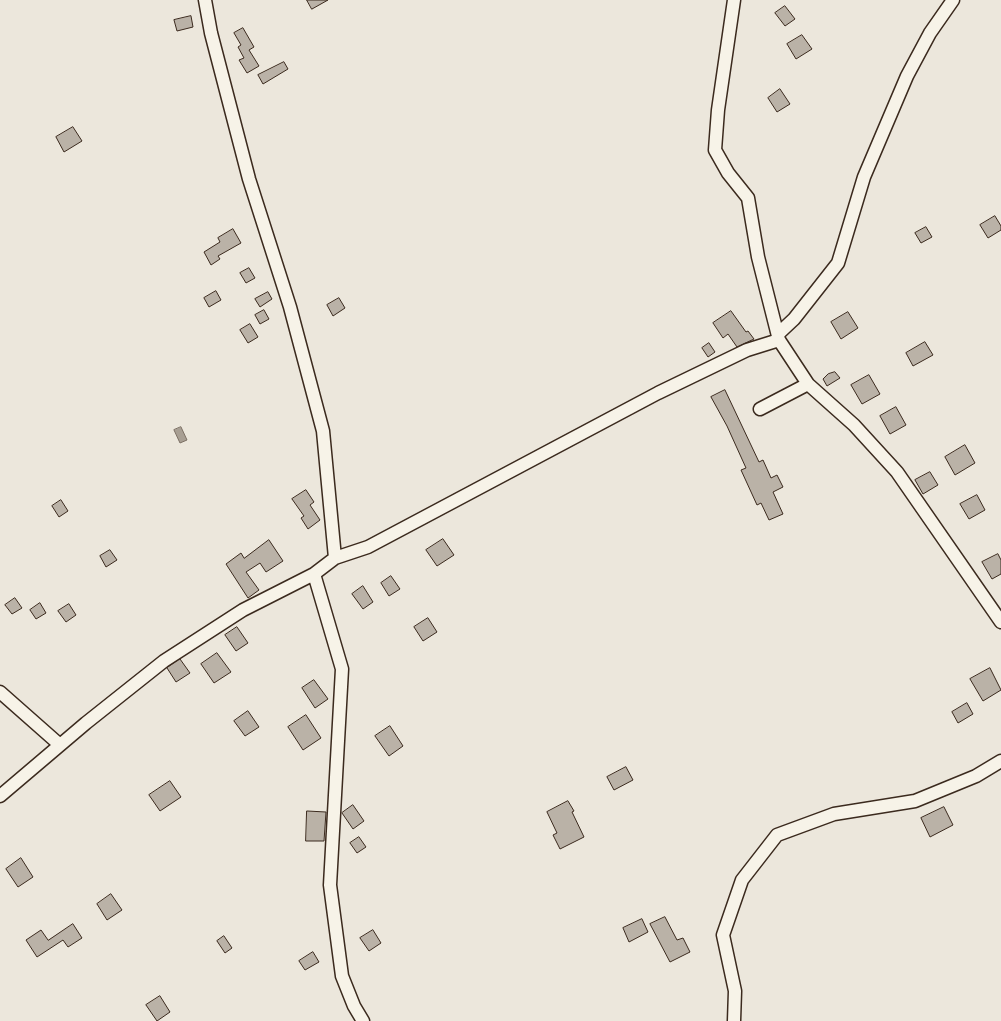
<!DOCTYPE html>
<style>
body{margin:0}
canvas{display:block;background:#ece7dc}
</style>
<canvas width="1001" height="1021"></canvas>
<script>
const c = document.querySelector('canvas').getContext('2d');
c.lineJoin = 'round';
function fill(path, color) {
  c.fillStyle = color;
  c.fill(path, 'evenodd');
}
function strokePath(path, color, width, dash) {
  c.strokeStyle = color;
  c.lineWidth = width;
  c.lineCap = dash ? 'butt' : 'round';
  c.setLineDash(dash || []);
  c.stroke(path);
}
const water = new Path2D(`
 M181 427 187 440 180 443 174 430Z`);
fill(water, '#a89f93');
strokePath(water, '#7c7064', 1);
const building = new Path2D(`
 M307 0H328L312 9Z
 M785 6 795 19 785 26 775 13Z
 M191 16 193 27 177 31 174 20Z
 M243 28 254 47 249 50 259 66 247 73 239 60 244 58 238 47 241 45 234 33Z
 M802 35 812 49 796 59 787 44Z
 M284 62 288 69 263 84 258 75Z
 M780 89 790 104 777 112 768 98Z
 M73 127 82 141 64 152 56 137Z
 M995 216 1001 226V230L988 238 980 225Z
 M926 227 932 237 921 243 915 233Z
 M233 229 241 243 218 256 220 259 211 265 204 252 220 242 218 238Z
 M249 268 255 278 246 283 240 273Z
 M216 291 221 300 209 307 204 298Z
 M268 292 272 299 260 307 255 299Z
 M339 298 345 308 333 316 327 305Z
 M264 310 269 319 260 324 255 315Z
 M731 311 746 332 748 331 754 339 737 347 728 334 723 338 713 323Z
 M848 312 858 328 841 339 831 322Z
 M250 324 258 337 248 343 240 330Z
 M925 342 933 355 913 366 906 353Z
 M709 343 715 352 708 357 702 348Z
 M835 372 840 378 827 386 823 379 828 374Z
 M869 375 880 394 862 404 851 385Z
 M725 390 759 462 763 460 771 478 777 475 783 487 773 492 783 514 769 520 761 503 757 505 741 470 746 468 727 426 711 397Z
 M896 407 906 425 890 434 880 416Z
 M965 445 975 463 955 475 945 457Z
 M930 472 938 485 923 494 915 480Z
 M306 490 314 502 310 505 320 520 308 529 301 518 304 516 292 499Z
 M977 495 985 510 969 519 960 504Z
 M61 500 68 511 59 517 52 506Z
 M443 539 454 555 437 566 426 550Z
 M269 540 283 561 266 572 260 563 246 572 259 590 248 598 226 564 241 553 244 558Z
 M110 550 117 560 106 567 100 556Z
 M998 554 1001 560V574L992 579 982 562Z
 M391 576 400 589 389 596 381 583Z
 M363 586 373 602 363 609 352 594Z
 M15 598 22 608 12 614 5 605Z
 M40 603 46 613 36 619 30 610Z
 M69 604 76 615 66 622 58 611Z
 M428 618 437 632 423 641 414 627Z
 M237 627 248 643 236 651 225 635Z
 M217 653 231 672 214 683 201 664Z
 M180 659 190 673 176 682 167 668Z
 M990 668 1001 690 983 701 970 679Z
 M314 680 328 699 315 708 302 688Z
 M967 703 973 714 958 723 952 712Z
 M248 711 259 727 245 736 234 721Z
 M306 715 321 738 303 750 288 727Z
 M390 726 403 746 389 756 375 736Z
 M626 767 633 780 614 790 607 777Z
 M170 781 181 797 160 811 149 795Z
 M568 801 574 811 572 812 584 837 560 849 553 835 557 833 547 812Z
 M353 805 364 821 353 829 342 813Z
 M944 807 953 825 930 837 921 818Z
 M307 811 326 812 324 841H306Z
 M359 837 366 847 357 853 350 843Z
 M21 858 33 877 18 887 6 869Z
 M111 894 122 910 107 920 97 904Z
 M665 917 677 940 683 938 690 952 670 962 650 924Z
 M642 919 648 932 629 942 623 928Z
 M73 924 82 938 68 947 63 940 37 957 26 940 41 930 48 940Z
 M373 930 381 943 369 951 360 938Z
 M224 936 232 948 225 953 217 941Z
 M313 952 319 962 305 970 299 961Z
 M160 996 170 1012 157 1021 146 1005Z`);
fill(building, '#bab2a7');
strokePath(building, '#3b2a1e', 1);
const minor = new Path2D(`
 M205 0 211 33 249 179 290 307 323 431 335 558
 M734 0 718 110 715 150 728 173 748 198 758 257 779 340 808 384 854 425 897 472 1001 622
 M778 334 794 319 838 263 864 177 907 76 930 33 953 0
 M760 409 808 384
 M314 574 342 669 330 885 342 976 354 1006 363 1021
 M0 692 60 745
 M0 796 86 723 164 661 243 610 314 574 335 558 368 547 658 393 747 350 779 340
 M734 1021 735 991 723 935 742 880 777 835 834 814 915 801 976 776 1001 761`);
strokePath(minor, '#3b2a1e', 15);
strokePath(minor, '#f7f3e8', 12);
</script>
